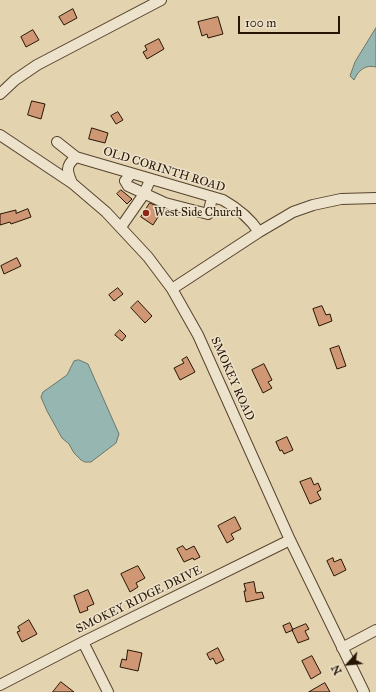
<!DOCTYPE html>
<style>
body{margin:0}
#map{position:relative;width:376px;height:692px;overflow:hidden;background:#e3d3af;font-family:"IM FELL Great Primer",serif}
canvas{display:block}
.north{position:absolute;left:328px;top:644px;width:40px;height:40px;-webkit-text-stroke:3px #ede2cb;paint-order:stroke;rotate:243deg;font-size:11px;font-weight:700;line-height:16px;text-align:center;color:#271504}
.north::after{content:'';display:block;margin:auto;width:14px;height:18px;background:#271504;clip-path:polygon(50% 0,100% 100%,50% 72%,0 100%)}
.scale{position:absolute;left:238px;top:16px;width:102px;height:18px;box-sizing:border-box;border:2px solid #271504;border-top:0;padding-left:5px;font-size:12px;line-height:14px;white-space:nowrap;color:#271504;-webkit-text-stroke:3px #ede2cb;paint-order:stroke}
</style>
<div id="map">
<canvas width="376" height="692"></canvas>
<div class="north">N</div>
<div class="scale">100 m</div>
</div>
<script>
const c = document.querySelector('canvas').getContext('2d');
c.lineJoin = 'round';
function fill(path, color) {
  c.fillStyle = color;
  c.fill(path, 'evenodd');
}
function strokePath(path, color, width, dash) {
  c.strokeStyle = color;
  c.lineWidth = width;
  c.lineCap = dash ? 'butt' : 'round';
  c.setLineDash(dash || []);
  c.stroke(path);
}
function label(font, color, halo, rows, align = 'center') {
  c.font = font + ' "IM FELL Great Primer",serif';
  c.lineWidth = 3;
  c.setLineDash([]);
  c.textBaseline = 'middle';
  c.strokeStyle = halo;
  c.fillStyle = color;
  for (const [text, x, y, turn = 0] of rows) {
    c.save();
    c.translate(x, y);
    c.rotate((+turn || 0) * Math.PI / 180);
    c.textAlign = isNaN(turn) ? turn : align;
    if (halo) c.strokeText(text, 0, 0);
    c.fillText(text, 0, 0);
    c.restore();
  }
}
const water = new Path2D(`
 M376 28V67C365 64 358 71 354 80L350 76 355 62Z
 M79 360 88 364 119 434 116 443 91 462H85L81 460 74 453 69 444 62 438 47 411 41 397 43 392 67 375 74 361Z`);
fill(water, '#96b7b1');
strokePath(water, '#6a766c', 1);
const building = new Path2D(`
 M73 9 77 18 64 25 59 17Z
 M218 17 223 34 208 38 207 34 202 36 198 22Z
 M33 30 39 40 26 47 21 37Z
 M159 39 164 49 147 59 143 52 147 50 145 46Z
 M32 101 45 104 41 119 28 115Z
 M118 112 123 120 116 124 111 116Z
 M92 128 108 133 105 143 89 139Z
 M121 190 132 199 127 204 117 194Z
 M150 203 163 209 153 225 141 217Z
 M28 209 31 217 11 224 10 222 0 225V214L16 210V213Z
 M17 258 21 266 4 274 1 266Z
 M118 288 123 294 114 301 109 295Z
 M138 301 152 316 145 323 131 308Z
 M322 306 326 315 330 314 332 321 319 326 313 309Z
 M120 330 126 336 122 341 115 335Z
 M339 346 346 366 337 369 330 349Z
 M187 357 195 372 180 380 174 368 184 363 182 360Z
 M264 364 272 380 268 382 272 388 263 393 252 370Z
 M287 437 293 450 284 454 282 450 280 451 276 442Z
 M311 478 314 485 318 483 321 490 317 492 321 499 310 504 300 482Z
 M235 517 241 529 231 534 234 539 227 543 218 526Z
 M183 546 186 550 194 546 200 557 194 560 193 558 184 562 177 549Z
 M333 558 334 562 341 559 346 570 334 576 327 561Z
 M138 566 145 578 136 583 138 587 130 592 121 574Z
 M254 582 256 593 262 592 264 598 246 602 244 591H246L244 584Z
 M88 590 94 604 87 607 88 610 80 613 74 596Z
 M29 620 37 634 22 642 17 632 20 631 18 627Z
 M290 623 293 630 286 633 283 626Z
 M306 624 309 629 305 631 309 639 298 643 292 630Z
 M218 648 224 660 216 664 213 658 210 660 207 654Z
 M128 650 142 653 138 671 120 667 122 659 126 660Z
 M312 656 321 673 311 679 302 661Z
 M61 682 74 692H53Z
 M325 683 330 692H309Z`);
fill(building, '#cf9773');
strokePath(building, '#271504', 1);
const minor = new Path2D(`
 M0 94 15 80 37 65 161 0
 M0 135 72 183 106 212 148 257 172 289 198 335 290 540 364 692
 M57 142 76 157 223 200C237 208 250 218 259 232
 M131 174 125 181 128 186 165 203 208 214 212 198
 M72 183C67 171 65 166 76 157
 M121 227 144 194 150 180
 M172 289 259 232 293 212 313 205 341 199 376 198
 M83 642 108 692
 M342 648 376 630
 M0 685 83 642 290 540`);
strokePath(minor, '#56442f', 12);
strokePath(minor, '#ede2cb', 10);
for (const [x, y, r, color] of [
 [146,213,4,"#8f2418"]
]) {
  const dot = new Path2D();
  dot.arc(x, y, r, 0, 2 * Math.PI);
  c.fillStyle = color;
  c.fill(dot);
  strokePath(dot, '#ede2cb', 1.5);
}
label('12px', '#271504', '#ede2cb', [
 ["OLD CORINTH ROAD",164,170,17],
 ["SMOKEY ROAD",232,379,66],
 ["SMOKEY RIDGE DRIVE",139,600,-26]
]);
label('12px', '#271504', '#ede2cb', [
 ["West Side Church",154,213]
], 'left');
</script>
